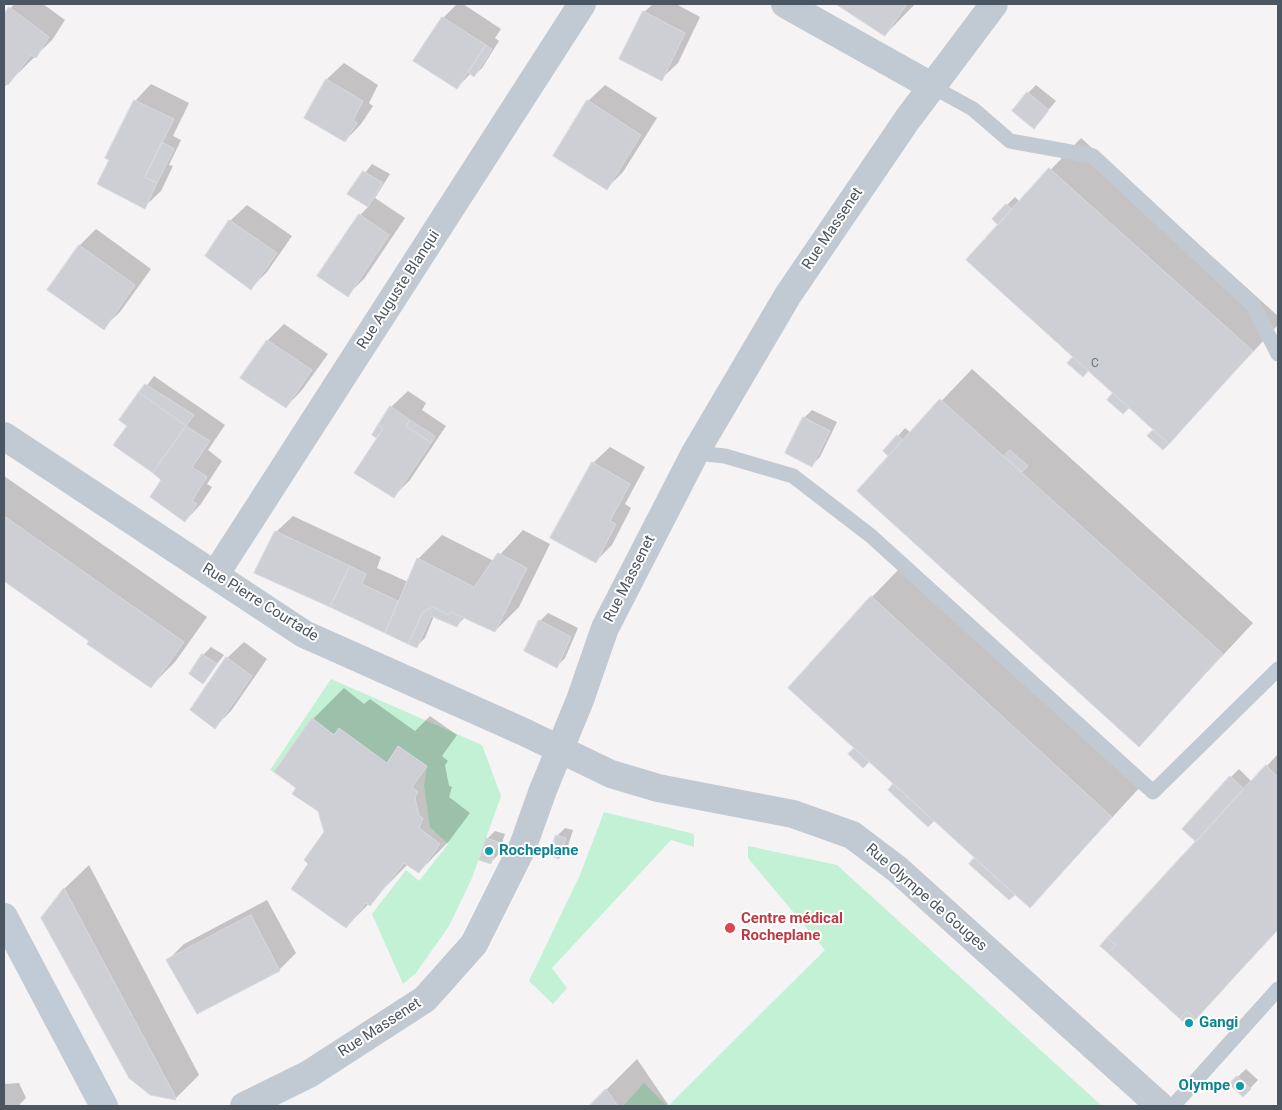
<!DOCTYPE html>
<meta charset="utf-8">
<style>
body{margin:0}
#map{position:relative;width:1282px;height:1110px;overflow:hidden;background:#f5f3f3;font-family:Roboto,sans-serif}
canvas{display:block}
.frame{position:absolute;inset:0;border:5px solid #4a5661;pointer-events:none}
</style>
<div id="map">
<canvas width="1282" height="1110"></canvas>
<div class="frame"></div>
</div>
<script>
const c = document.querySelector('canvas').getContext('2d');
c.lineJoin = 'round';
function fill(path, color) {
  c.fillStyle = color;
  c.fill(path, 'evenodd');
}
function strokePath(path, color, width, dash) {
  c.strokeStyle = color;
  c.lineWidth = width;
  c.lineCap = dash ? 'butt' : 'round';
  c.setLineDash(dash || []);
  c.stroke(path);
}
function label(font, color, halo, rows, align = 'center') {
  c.font = font + ' Roboto,sans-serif';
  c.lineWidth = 4;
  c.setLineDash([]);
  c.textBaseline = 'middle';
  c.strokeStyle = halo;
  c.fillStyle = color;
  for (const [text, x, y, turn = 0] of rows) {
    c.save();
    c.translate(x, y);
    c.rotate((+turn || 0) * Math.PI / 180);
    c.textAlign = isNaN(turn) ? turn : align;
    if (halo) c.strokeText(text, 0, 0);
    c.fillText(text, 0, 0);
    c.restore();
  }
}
fill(new Path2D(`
 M331 679 482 745 501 796 472 878 449 926 416 973 403 984 372 914 406 870 419 881 448 844 430 827 424 786 427 766 399 746 387 763 339 729 334 735 312 718 274 772 270 770Z
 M604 812 694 834V847L671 840 552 968 567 988 553 1004 529 981 580 875Z
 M748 846 837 865 1102 1106H668L825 950 748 858Z
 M644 1083 667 1106H625L624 1105Z`), '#c3f1d5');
fill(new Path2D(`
 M14 4H43L65 20 52 40 4 87V16Z
 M457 4H463L501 29 495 38 499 41 482 68 474 76 471 73 457 88 443 18Z
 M653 4H676L700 17 678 63 661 79 644 12Z
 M839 4H915L885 35Z
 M344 63 378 85 369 103 373 106 361 124 345 141 305 118 327 79Z
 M151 84 189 103 173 136 181 140 169 165 173 166 161 191 144 207 110 160 135 101Z
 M605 85 657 118 623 172 607 188 588 101Z
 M1036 85 1056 101 1034 127 1028 93Z
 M1081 138 1278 316V325L1163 449 1149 436 1155 430 1129 406 1123 412 1115 393 1089 370 1083 375 1069 363 1075 357 1004 220 1007 205 1015 197 1020 202Z
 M372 164 390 174 375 198 405 218 364 279 347 295 360 215 369 206 349 193Z
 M247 205 292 236 267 272 251 288 207 256 230 221Z
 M96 229 151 269 120 312 103 328 49 290 80 245Z
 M284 324 328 354 302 390 286 407 267 341Z
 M972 369 1253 623 1139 745 893 449 898 436 905 428 911 433Z
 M154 376 225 425 208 450 222 461 207 484 212 487 201 504 185 521 129 425 121 420Z
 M408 391 426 403 422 410 446 426 410 480 394 496 381 431 391 407Z
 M812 410 837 422 820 457 812 465 804 418Z
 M610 447 645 467 625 504 631 508 612 545 596 561 593 463Z
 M4 476 207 617 175 662 151 686 4 580Z
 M293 516 381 557 377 568 408 582 418 559 442 535 494 561 523 530 550 544 519 607 495 631 465 617 457 626 434 616 425 638 417 646 256 572 276 532Z
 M902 566 1142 785 1030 907 1015 893 1009 898 971 864 976 858 934 819 928 825 890 790 895 784 869 760 863 766 849 754 855 748 872 597Z
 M548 613 578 628 565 658 557 666 526 650 540 621Z
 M244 642 267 659 231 711 215 727 227 658Z
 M211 647 224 655 203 682V655Z
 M344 688 364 704 370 699 415 731 430 716 457 735 442 756 448 761 445 765 449 786 452 787 449 797 470 813 449 841 419 872 408 864 346 927 310 863 325 832 319 810 298 788 276 772 313 719Z
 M1278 754V930L1189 1025 1197 841 1231 777 1239 769 1252 782Z
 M565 828 573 830 567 849 559 857 557 836Z
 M495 831 505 834 498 855 490 863 487 839Z
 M89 865 199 1075 176 1098 151 1094 43 918 65 888Z
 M267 900 296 953 279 970 197 1012 168 960 184 944Z
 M637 1059 669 1106H591L607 1089Z
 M1246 1069 1258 1080 1243 1096 1230 1084Z
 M19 1083 26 1098 20 1104 21 1106H4V1084Z`), '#0003');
const building = new Path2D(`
 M836 4H907L885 36Z
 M9 7 49 37 36 58 31 55 8 85 5 83 4 85V14Z
 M643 11 685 33 662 81 619 59Z
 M442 17 486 45 457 89 413 61Z
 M486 45 492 49 474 77 468 72Z
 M326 79 363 101 353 120 357 123 345 142 304 118Z
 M1027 92 1049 110 1034 129 1012 111Z
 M134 100 174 119 145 177 157 183 145 209 97 184 109 160 105 158Z
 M587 100 641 135 607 190 553 156Z
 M162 142 174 149 157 183 145 177Z
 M1049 168 1253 351 1169 444 966 260Z
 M363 171 383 183 368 207 347 194Z
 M1006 204 1012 209 998 225 992 219Z
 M359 214 389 235 348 297 317 276Z
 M229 220 277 253 251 290 205 256Z
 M79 245 135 285 104 330 47 290Z
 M267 340 312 370 286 408 240 378Z
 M1073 357 1088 371 1083 377 1067 363Z
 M145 384 194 415 186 426 139 392Z
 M139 392 186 426 153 473 113 445 127 426 119 420Z
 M1113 393 1129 408 1123 414 1107 400Z
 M940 399 1223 654 1139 747 857 491Z
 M390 406 410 420 406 426 431 443 394 498 354 473 383 429 378 425Z
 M803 417 830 431 812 467 785 453Z
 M410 420 435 436 431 443 406 426Z
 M378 425 383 429 376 438 372 435Z
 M186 426 210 441 192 467 207 477 192 501 197 504 185 522 150 497 161 480 153 473Z
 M1153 430 1169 444 1163 450 1147 436Z
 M897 435 903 440 888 456 883 451Z
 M1010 450 1028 466 1022 472 1004 456Z
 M592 462 630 484 610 521 616 524 596 563 550 538Z
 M4 516 184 642 151 688 87 644 89 641 4 581Z
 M275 531 350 566 330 607 254 573Z
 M498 553 527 568 495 632 451 612 449 615 433 607 423 612 408 644 385 633 417 558 474 587Z
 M350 566 366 574 362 584 398 601 385 633 330 607Z
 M871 596 1112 817 1030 908 788 688Z
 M433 607 449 615 451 612 462 617 457 627 431 616 417 648 408 644 423 612Z
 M539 620 571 637 557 668 524 651Z
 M202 654 217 664 203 684 189 674Z
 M226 657 252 676 215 729 190 710Z
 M312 718 334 735 339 728 387 763 398 746 427 766 412 787 418 792 415 797 419 816 423 818 419 828 440 844 419 873 404 863 370 906 366 903 346 928 291 889 308 864 304 860 324 832 318 811 292 794 296 788 274 772Z
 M854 748 869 762 863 768 848 754Z
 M1266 765 1278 777V929L1196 1019 1187 1011 1180 1019 1108 953 1116 945 1107 938Z
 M1230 776 1244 789 1196 842 1182 829Z
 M893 784 934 821 928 827 888 790Z
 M556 835 566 838 559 859 549 855Z
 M486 838 498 842 491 864 479 860Z
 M974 858 1015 895 1009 900 969 864Z
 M64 888 174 1094 176 1100 150 1095 129 1078 41 918Z
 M251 915 280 971 197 1014 166 960Z
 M1107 938 1116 945 1108 953 1100 946Z
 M1187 1011 1196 1019 1189 1027 1180 1019Z
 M1237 1076 1251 1089 1243 1097 1229 1084Z
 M606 1089 618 1106H589Z`);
fill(building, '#cdcfd5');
strokePath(building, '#d7d9de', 1);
strokePath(new Path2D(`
 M933 87 973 109 1010 141 1093 156 1253 305 1278 354
 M695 453 725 456 793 476 871 536 1153 792 1278 669
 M1173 1106 1278 989`), '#c1cad2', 15);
strokePath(new Path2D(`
 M785 4 933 87
 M4 436 304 634 524 732 611 774 658 788 793 814 852 835 897 869 1160 1106
 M215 575 582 4
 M244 1106 309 1074 425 999 474 944 523 846 543 790 580 700 605 628 695 453 788 295 907 120 994 4`), '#c1cad2', 28);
strokePath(new Path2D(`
 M4 917 104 1106`), '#c1cbd6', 28);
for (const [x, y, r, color] of [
 [489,851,5,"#0f9aa8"],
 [730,928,6,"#e0444e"],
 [1189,1023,5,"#0f9aa8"],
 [1240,1086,5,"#0f9aa8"]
]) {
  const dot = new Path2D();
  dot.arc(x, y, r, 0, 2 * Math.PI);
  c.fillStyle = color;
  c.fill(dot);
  strokePath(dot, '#fff', 2);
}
label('12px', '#6b747e', null, [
 ["C",1095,364]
]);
label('15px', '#4a5661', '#fff', [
 ["Rue Massenet",833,229,-56],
 ["Rue Auguste Blanqui",399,290,-57],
 ["Rue Massenet",630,579,-63],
 ["Rue Pierre Courtade",260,603,32],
 ["Rue Olympe de Gouges",926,898,41],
 ["Rue Massenet",380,1028,-33]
]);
label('bold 15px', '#0d838f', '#fff', [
 ["Rocheplane",499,851],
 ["Gangi",1199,1023],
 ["Olympe",1230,1086,"right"]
], 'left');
label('bold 15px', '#be3a42', '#fff', [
 ["Centre médical",741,919],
 ["Rocheplane",741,936]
], 'left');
</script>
